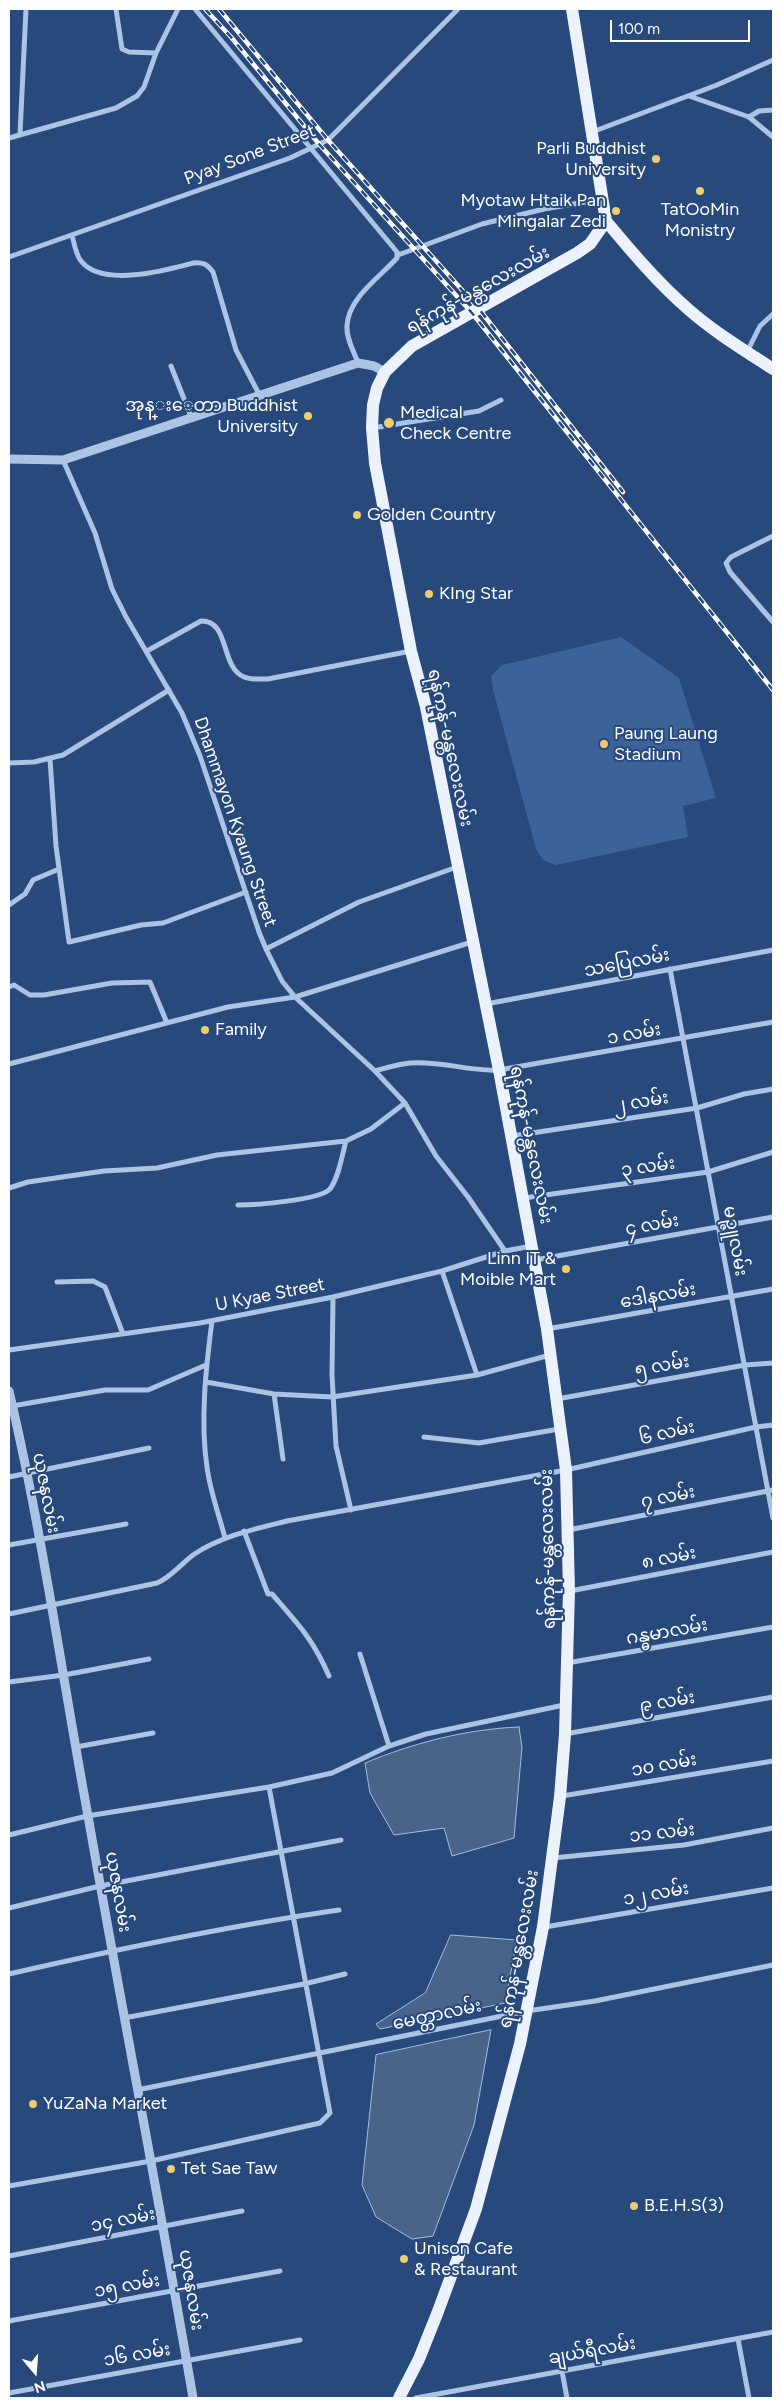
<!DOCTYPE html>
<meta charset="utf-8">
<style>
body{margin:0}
#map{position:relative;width:782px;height:2407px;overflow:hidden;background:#27497c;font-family:Figtree,sans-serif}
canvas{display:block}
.frame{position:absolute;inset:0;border:10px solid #fff;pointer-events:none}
.north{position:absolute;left:10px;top:2347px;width:50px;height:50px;-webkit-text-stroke:4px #27497c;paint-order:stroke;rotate:162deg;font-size:14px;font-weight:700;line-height:20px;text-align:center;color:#fff}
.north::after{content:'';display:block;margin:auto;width:18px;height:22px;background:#fff;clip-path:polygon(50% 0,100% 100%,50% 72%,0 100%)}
.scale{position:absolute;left:610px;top:20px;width:140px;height:22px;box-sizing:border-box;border:2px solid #fff;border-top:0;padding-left:6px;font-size:15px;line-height:18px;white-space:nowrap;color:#fff;-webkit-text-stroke:4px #27497c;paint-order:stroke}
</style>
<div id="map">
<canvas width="782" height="2407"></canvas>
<div class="frame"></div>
<div class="north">N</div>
<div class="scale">100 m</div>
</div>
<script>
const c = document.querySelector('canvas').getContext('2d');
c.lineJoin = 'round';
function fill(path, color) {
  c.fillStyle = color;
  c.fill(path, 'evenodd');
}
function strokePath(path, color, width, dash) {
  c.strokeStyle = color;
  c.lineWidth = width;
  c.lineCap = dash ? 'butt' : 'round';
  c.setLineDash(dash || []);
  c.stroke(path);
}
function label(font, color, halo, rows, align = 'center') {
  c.font = font + ' Figtree,"Noto Sans Myanmar",sans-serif';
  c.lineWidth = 4;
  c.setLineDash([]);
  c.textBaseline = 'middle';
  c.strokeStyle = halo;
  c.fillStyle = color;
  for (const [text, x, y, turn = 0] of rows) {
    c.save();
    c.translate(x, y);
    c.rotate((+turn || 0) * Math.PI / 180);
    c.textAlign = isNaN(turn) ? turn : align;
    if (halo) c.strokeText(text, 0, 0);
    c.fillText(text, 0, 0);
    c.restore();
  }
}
fill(new Path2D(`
 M621 637 679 678 716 798 683 806 688 837 556 865 543 860 536 849 493 690 491 676 502 665Z`), '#3b6299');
const water = new Path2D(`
 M519 1727 522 1747 514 1838 452 1856 444 1828 394 1835 370 1793 365 1763C413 1743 467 1729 519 1727Z
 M451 1935 517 1940 505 2003 380 2029 376 2024 425 1993Z
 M491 2030 474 2125 433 2236 412 2239 376 2217 362 2185 376 2055Z`);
fill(water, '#4a6388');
strokePath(water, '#a1bee4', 1);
strokePath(new Path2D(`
 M116 9 122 49 129 52 156 53
 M195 9 397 252V258C380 277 348 298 347 326 346 338 354 352 358 363
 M689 96 749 117 773 137
 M749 117 759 111 773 110
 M592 132 717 85 773 60
 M20 134 26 9
 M9 138 116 108 137 96 144 87 156 53 178 9
 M72 235C74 243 76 255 81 261 102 288 167 270 193 263 203 262 207 264 213 272L236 350 260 396
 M398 255 482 224 544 209 603 199
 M9 257 290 158 328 140 458 9
 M747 352 760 326 773 314
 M171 366 192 419
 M372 428 479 411 501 400
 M63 460 95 533 112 589 126 617 182 713 200 756 259 932 266 949 359 902 457 867
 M773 536 731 557 726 563 730 572 773 622
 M147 651 201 621C230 620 220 667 244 677 251 680 260 679 268 679L411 651
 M50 759 56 846 69 942 141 925 163 923 246 892
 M9 763 34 762 63 755 169 690
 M9 905 25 894 33 880 59 869
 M266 949 282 981 295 997 375 1071 405 1103 436 1156 468 1197 505 1251
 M670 969 773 1518
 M9 987 14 985 30 995H44L112 983 150 982 167 1023
 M486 1004 773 950
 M9 1064 228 1007 295 997 472 942
 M375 1071C386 1068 398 1064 410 1063 440 1060 469 1072 499 1070L773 1022
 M512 1136 697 1108 744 1094 773 1089
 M9 1188 28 1182 104 1171 157 1168 217 1155 346 1141 371 1129 405 1103
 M524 1198 708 1172 773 1152
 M238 1205C255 1205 321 1200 330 1189 339 1177 342 1155 346 1141
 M535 1260 773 1217
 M442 1271 477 1375
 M57 1282 93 1281 105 1287 123 1334
 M333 1297 332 1375 336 1446 351 1510
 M212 1321C206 1367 200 1421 207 1467 210 1491 219 1515 225 1538
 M547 1329 773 1289
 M9 1350 200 1323 333 1297 442 1271 505 1251 532 1246
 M206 1382 274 1394 332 1397 477 1375 550 1355
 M274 1394 283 1459
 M557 1399 745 1365 773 1363
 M12 1406 105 1390H148L206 1365
 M424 1437 479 1443 559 1429
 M9 1477 149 1448
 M568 1530 773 1490
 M244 1531 268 1594H272C298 1624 313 1639 329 1676
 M9 1545 126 1524
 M570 1591 773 1552
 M9 1614 157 1583C171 1577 181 1564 193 1555 221 1536 255 1529 287 1521L566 1470 756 1427 773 1425
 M360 1654 389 1746
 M567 1663 773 1627
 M9 1682 64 1675 149 1659
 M565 1734 773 1697
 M76 1747 153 1733
 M562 1796 773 1761
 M9 1835 87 1816 269 1787 332 1773 389 1746 426 1734 564 1705
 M553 1858 684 1845 773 1828
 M9 1908 100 1886 341 1840
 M545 1927 773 1888
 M9 1974C118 1949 228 1926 339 1910
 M124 2018 304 1984 345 1974
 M137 2090 527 2011 595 2001 773 1965
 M9 2186 151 2161 320 2123 330 2113 269 1787
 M9 2256 242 2211
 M9 2321 280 2271
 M738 2339 749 2398
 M562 2371 567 2398
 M9 2393 300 2340
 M416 2398 773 2332`), '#acc3e4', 5);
strokePath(new Path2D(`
 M9 459 63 460 358 363 374 366 385 372
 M9 1391C42 1531 62 1675 88 1816 122 2010 160 2204 193 2398`), '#acc3e4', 9);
strokePath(new Path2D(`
 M606 221C631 251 658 283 688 309 714 332 744 350 773 369
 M399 2398 419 2359 437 2314 476 2209 520 2044 543 1927 560 1797 565 1734 569 1591 566 1470 547 1329 499 1070 426 707 411 651 375 463 372 428 373 405 377 388 385 372 412 346 577 253 590 244 606 221 572 9`), '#ecf2fc', 12);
const rail = new Path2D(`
 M205 9 231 37 319 144 472 313 773 690
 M219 9 328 140 479 309 623 492`);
strokePath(rail, '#fff', 4.5);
strokePath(rail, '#27497c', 2.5, [8]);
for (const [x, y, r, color] of [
 [656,159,5,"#eccd72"],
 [700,191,5,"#eccd72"],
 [616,211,5,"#eccd72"],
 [308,416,5,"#eccd72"],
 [389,423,6,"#eccd72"],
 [357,515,5,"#eccd72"],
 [429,594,5,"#eccd72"],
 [604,744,5,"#eccd72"],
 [205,1030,5,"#eccd72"],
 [566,1269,5,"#eccd72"],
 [33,2104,5,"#eccd72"],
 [171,2169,5,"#eccd72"],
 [634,2206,5,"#eccd72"],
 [404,2259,5,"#eccd72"]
]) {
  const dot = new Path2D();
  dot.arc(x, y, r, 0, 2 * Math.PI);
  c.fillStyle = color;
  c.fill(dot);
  strokePath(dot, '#27497c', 2);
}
label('18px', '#fff', '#27497c', [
 ["Parli Buddhist",646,149,"right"],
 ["University",646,170,"right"],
 ["Myotaw Htaik Pan",606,201,"right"],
 ["Mingalar Zedi",606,222,"right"],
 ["TatOoMin",700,210,"center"],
 ["Monistry",700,231,"center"],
 ["အုန္းေတာ Buddhist",298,406,"right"],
 ["University",298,427,"right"],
 ["Medical",400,413],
 ["Check Centre",400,434],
 ["Golden Country",367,515],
 ["KIng Star",439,594],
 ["Paung Laung",614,734],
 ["Stadium",614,755],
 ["Family",215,1030],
 ["Linn IT &",556,1259,"right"],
 ["Moible Mart",556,1280,"right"],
 ["YuZaNa Market",43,2104],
 ["Tet Sae Taw",181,2169],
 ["B.E.H.S(3)",644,2206],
 ["Unison Cafe",414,2249],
 ["& Restaurant",414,2270]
], 'left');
label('18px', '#fff', '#27497c', [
 ["Pyay Sone Street",250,155,-21],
 ["ရန်ကုန်-မန္တလေးလမ်း",478,290,-29],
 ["ရန်ကုန်-မန္တလေးလမ်း",450,748,78],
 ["Dhammayon Kyaung Street",235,822,71],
 ["သပြေလမ်း",627,963,-11],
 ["၁ လမ်း",634,1034,-10],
 ["၂ လမ်း",641,1102,-9],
 ["ရန်ကုန်-မန္တလေးလမ်း",531,1145,79],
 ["၃ လမ်း",648,1167,-8],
 ["၄ လမ်း",652,1225,-10],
 ["မဉ္ဇူလမ်း",735,1241,80],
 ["U Kyae Street",270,1295,-11],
 ["ဒေါနလမ်း",658,1296,-10],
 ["၅ လမ်း",662,1366,-10],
 ["၆ လမ်း",667,1433,-13],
 ["ယုဇနလမ်း",46,1493,79],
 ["၇ လမ်း",668,1497,-11],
 ["ရန်ကုန်-မန္တလေးလမ်း",548,1549,-91],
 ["၈ လမ်း",669,1558,-11],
 ["ဂန္ဓမာလမ်း",667,1632,-10],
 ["၉ လမ်း",667,1702,-10],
 ["၁၀ လမ်း",664,1765,-10],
 ["၁၁ လမ်း",662,1833,-6],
 ["ယုဇနလမ်း",118,1892,80],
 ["၁၂ လမ်း",656,1894,-10],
 ["ရန်ကုန်-မန္တလေးလမ်း",519,1949,-80],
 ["မေတ္တာလမ်း",437,2015,-12],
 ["၁၄ လမ်း",123,2220,-11],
 ["၁၅ လမ်း",127,2286,-10],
 ["ယုဇနလမ်း",191,2290,81],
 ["ချယ်ရီလမ်း",592,2351,-10],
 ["၁၆ လမ်း",137,2355,-10]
]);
</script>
